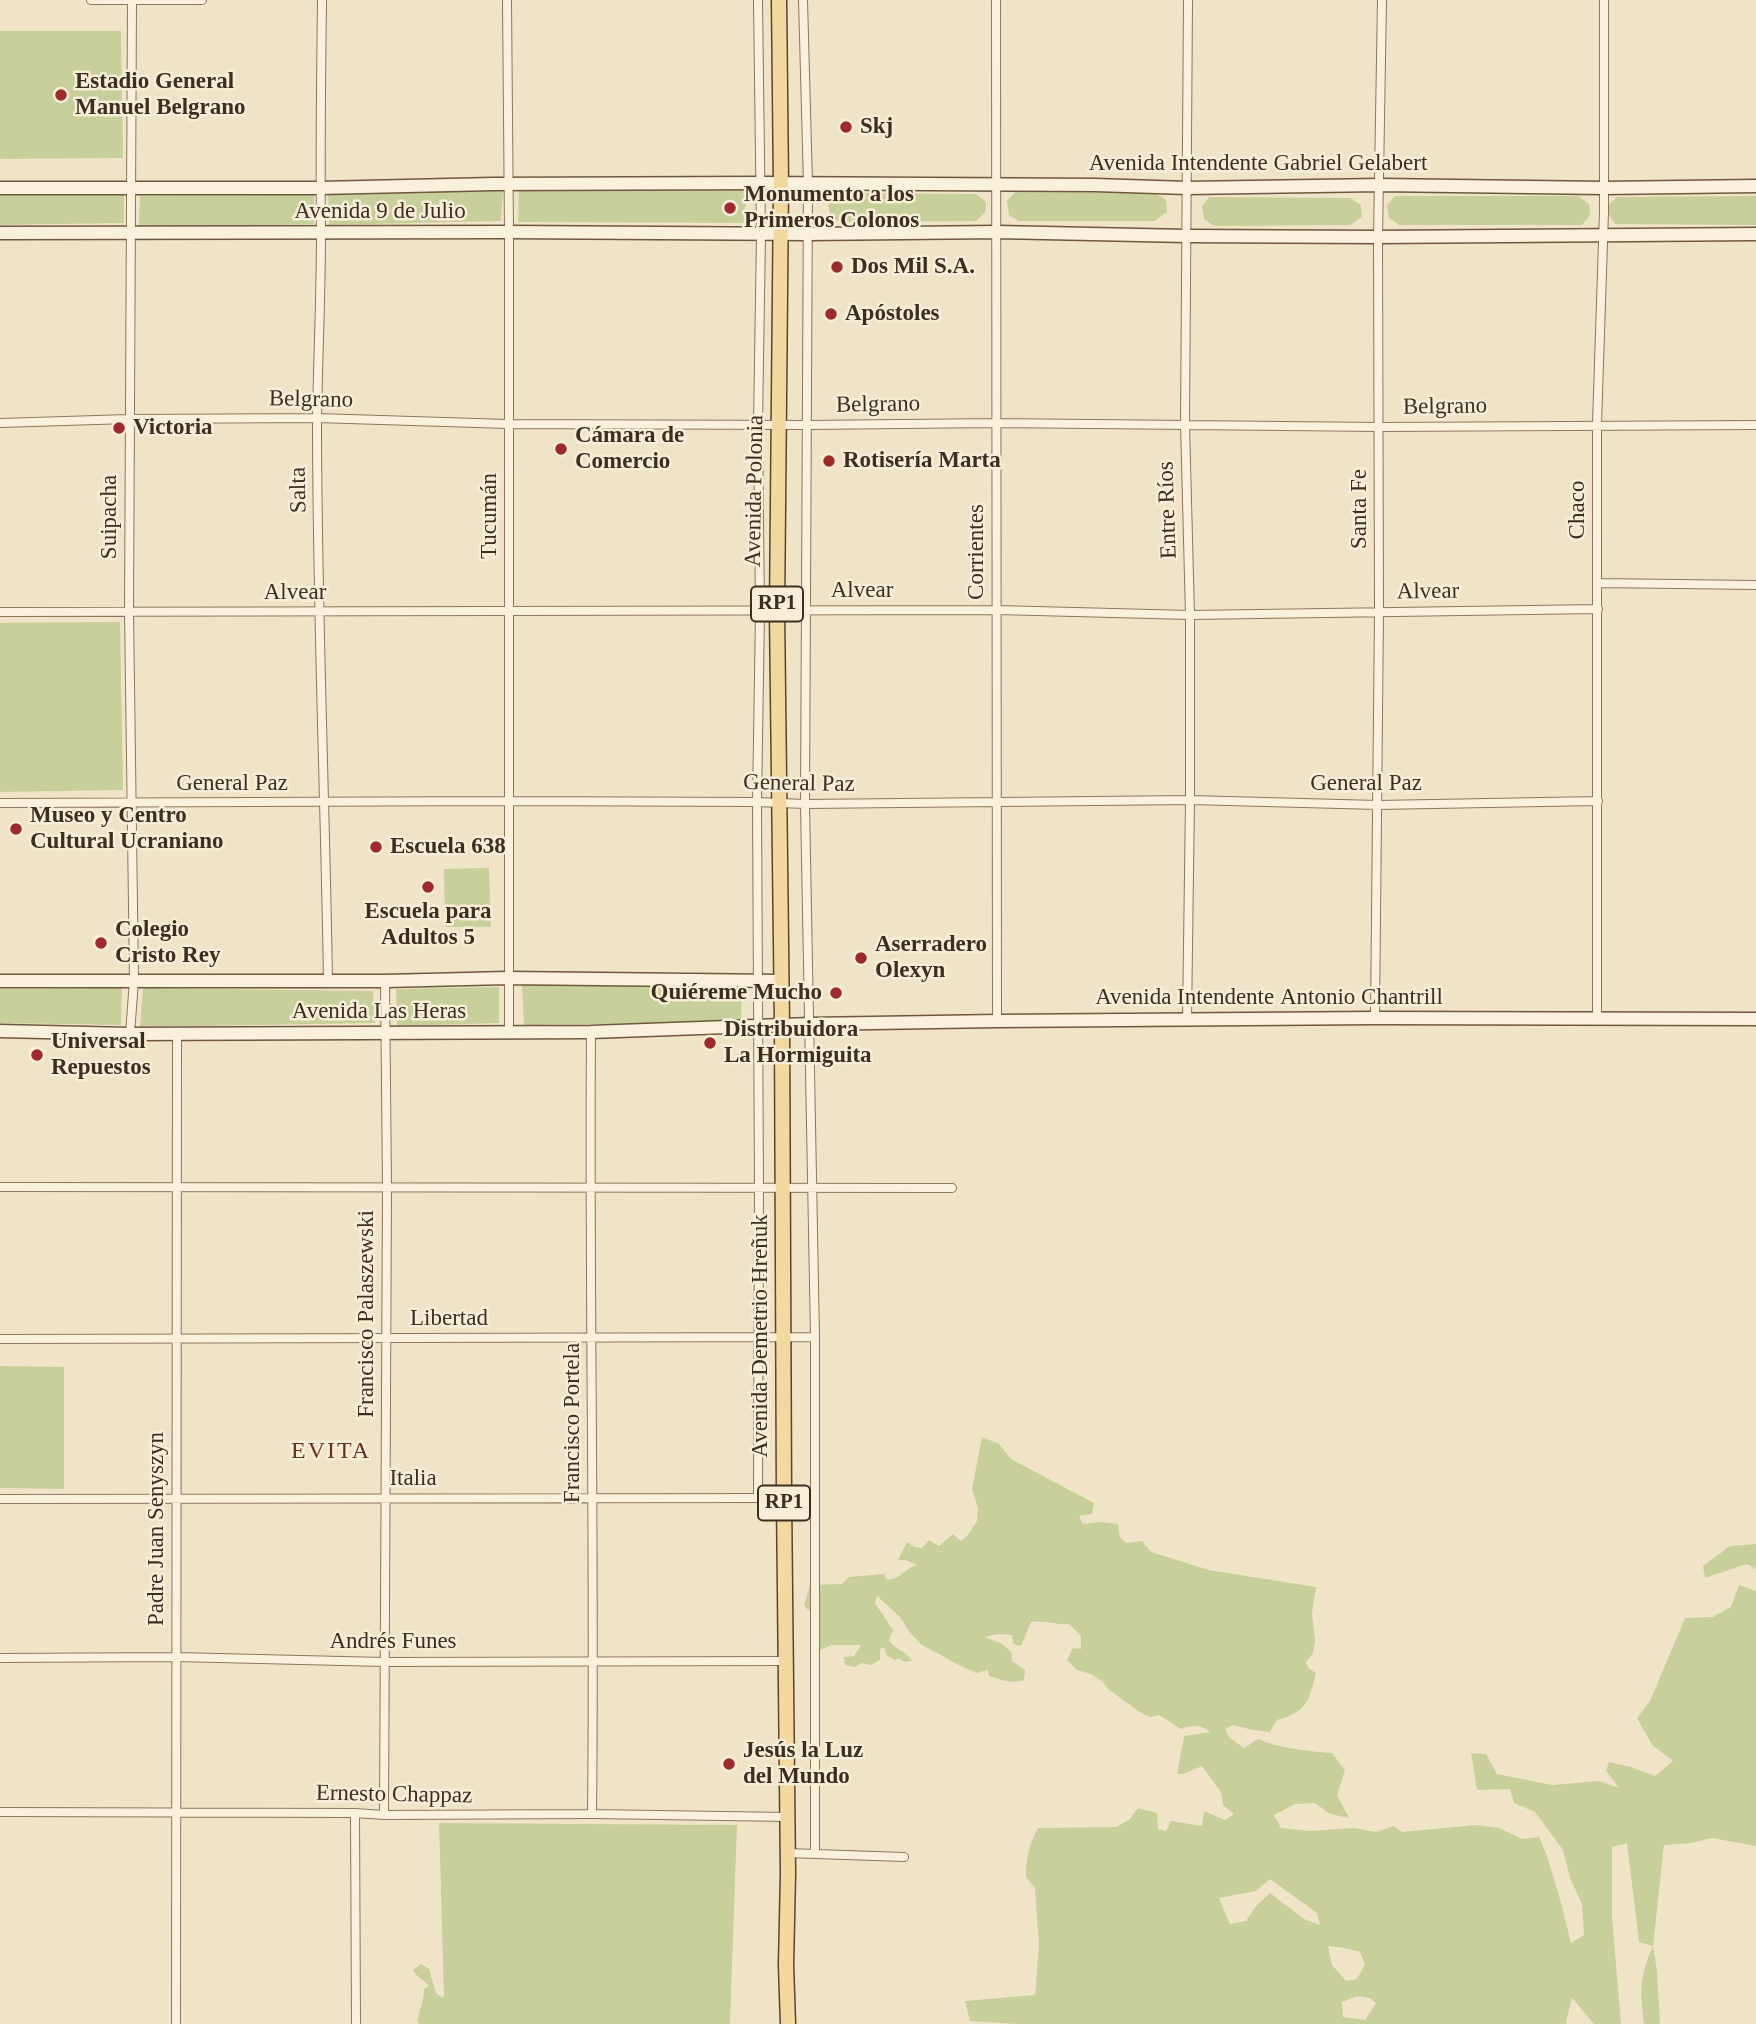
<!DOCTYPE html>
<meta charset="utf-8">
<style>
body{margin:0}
canvas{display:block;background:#f0e4c8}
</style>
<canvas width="1756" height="2024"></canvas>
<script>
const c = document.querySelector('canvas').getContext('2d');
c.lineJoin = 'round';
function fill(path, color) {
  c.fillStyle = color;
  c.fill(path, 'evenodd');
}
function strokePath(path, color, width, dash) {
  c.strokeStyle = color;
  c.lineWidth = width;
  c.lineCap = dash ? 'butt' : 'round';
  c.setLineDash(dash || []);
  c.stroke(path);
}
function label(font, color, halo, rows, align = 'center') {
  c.font = font + ' "Times New Roman",serif';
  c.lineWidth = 5;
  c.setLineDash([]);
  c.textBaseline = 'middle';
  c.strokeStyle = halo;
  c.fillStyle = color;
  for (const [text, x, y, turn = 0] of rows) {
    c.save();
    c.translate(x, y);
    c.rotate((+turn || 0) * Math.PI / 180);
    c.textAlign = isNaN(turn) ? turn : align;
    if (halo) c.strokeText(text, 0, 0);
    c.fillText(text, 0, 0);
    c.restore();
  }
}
fill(new Path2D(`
 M0 31H121L123 158 0 159Z
 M746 189 745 223 518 222 519 191Z
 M503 191 501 221 329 225 328 192Z
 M1015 192 1155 193 1166 200 1167 212 1155 221H1019L1009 215 1007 201Z
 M835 193 976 194 986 202V211L976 221 839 222 830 215 828 202Z
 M124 194V223L0 225V195Z
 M314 195V224L139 227 140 196Z
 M1395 196H1578L1589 204 1590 215 1582 225H1399L1389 218 1387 205Z
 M1756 196V225L1615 224 1609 215V204L1617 197Z
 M1209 197 1350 198 1361 205 1362 217 1350 225 1214 226 1204 219 1202 206Z
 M120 622 123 790 0 792V623Z
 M489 868 491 927H445L444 869Z
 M522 984 742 986 741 1022 524 1025Z
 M499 987V1023L397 1026 396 989Z
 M122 988 121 1025 0 1023V989Z
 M143 988 373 991 375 1023 140 1027Z
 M0 1366 64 1367V1489L0 1488Z
 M982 1437 999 1444 1011 1459 1094 1503 1092 1514 1079 1516 1083 1524 1100 1522 1118 1524 1120 1537 1126 1543 1142 1541 1151 1552 1209 1570 1316 1587 1312 1613 1315 1641 1313 1653 1306 1662 1308 1668 1316 1673C1309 1701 1307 1712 1277 1720L1270 1732 1253 1730 1233 1725 1225 1729 1230 1738 1244 1748 1258 1739C1282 1749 1307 1751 1332 1753L1345 1770 1337 1795 1349 1818 1330 1814 1315 1803 1295 1804 1274 1815 1281 1828 1310 1831 1354 1828 1376 1832 1394 1826 1402 1832 1476 1825 1499 1828 1522 1839 1539 1837 1547 1856 1562 1906 1571 1943 1584 1935 1582 1904 1570 1878 1563 1850 1535 1812 1514 1803 1510 1789 1477 1790 1471 1753 1486 1754 1497 1774 1552 1785 1599 1781 1619 1788 1606 1771 1609 1762 1631 1767 1655 1776 1673 1761 1652 1745 1637 1718 1650 1701 1685 1618 1713 1617 1731 1607 1739 1585 1756 1591V1846L1712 1838 1691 1843 1664 1845 1653 1946 1657 1971 1660 2024H1644C1640 1991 1639 1977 1653 1946L1639 1942 1627 1843 1612 1847V1917L1621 2024H1594L1572 1998 1566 2022 1567 2024H1016L970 2021 965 2001 1035 1995 1039 1945 1035 1888 1026 1877C1026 1857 1029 1845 1038 1828L1116 1827 1129 1820 1138 1808 1157 1813 1158 1829 1166 1831 1171 1821 1202 1826 1204 1811 1225 1820 1234 1814 1223 1805 1221 1792 1202 1766 1183 1774H1177L1184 1736 1210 1732C1201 1724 1192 1725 1181 1729L1159 1715 1150 1717 1141 1713 1108 1689 1102 1681 1091 1674 1077 1670 1067 1660 1073 1648 1081 1649V1636L1069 1624C1055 1625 1045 1620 1031 1622L1021 1646 1013 1644 1012 1635 998 1634 984 1637 1001 1643 1011 1652 1012 1661 1025 1670 1024 1680C1012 1684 1001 1680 989 1676L988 1670 976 1673 955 1663 922 1645 910 1633 900 1617 877 1596 875 1603 893 1630 889 1640C894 1650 907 1651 912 1661L905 1662 899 1658 895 1660 887 1656 884 1647 880 1649V1660L871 1665 862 1663 855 1667 845 1665 844 1657 854 1656 861 1645H832L818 1651 810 1647 814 1627V1615L804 1606 810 1585 842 1584 849 1577 884 1574 887 1580C903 1578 902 1570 917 1565L906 1560H898L907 1542 915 1547 922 1548 929 1540 939 1546 953 1534 961 1541 968 1535 977 1521 978 1508 972 1489ZM1270 1879 1317 1913 1320 1925 1304 1919 1270 1893 1257 1905 1246 1921 1230 1924 1219 1898 1256 1891ZM1328 1946 1345 1948 1360 1952 1365 1964 1357 1979 1346 1981 1332 1965ZM1357 1996 1370 1998 1376 2003 1365 2020 1343 2017 1342 2002Z
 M1756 1544V1569L1747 1564 1705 1578 1703 1566 1730 1546Z
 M439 1823 737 1825 730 2024H419L417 2021 423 1999 424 1989 429 1986C424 1979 417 1978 413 1970L421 1964 429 1969 436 1993 443 1998 444 1996Z`), '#c9cf9b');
const minor = new Path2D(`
 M91 0H202
 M322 0C321 78 320 155 321 233 321 295 318 357 317 419 317 606 325 793 328 980
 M507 0 509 232V1032
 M803 0 808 184 805 804 815 1337V1854
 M996 0 997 1021
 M0 423 129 419 317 418 508 424 807 425 996 423 1379 427 1756 425
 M1598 583 1756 585
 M0 612 997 610 1190 615 1598 609
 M0 803 508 801 757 802 805 804 1190 800 1378 805 1598 801
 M1375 1018 1379 612 1378 237 1382 0
 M1187 1020 1190 800V615L1185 424 1188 0
 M1597 1020V424L1604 212V0
 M591 1032C589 1293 595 1553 592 1814
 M130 1034 134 980 129 611 132 0
 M0 1187 952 1188
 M0 1339 815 1337
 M758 1498 759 1188 757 802 760 612 758 424 761 234 758 0
 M0 1499 784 1498
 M0 1658 176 1657 384 1662 785 1661
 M0 1812 355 1813 384 1815 592 1814 788 1817
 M355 1813 356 2024
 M384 1815 387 1188 385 981
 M787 1853 904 1857
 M176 2024 177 1034`);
const secondary = new Path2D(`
 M0 188H320L493 184 761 183 1095 185 1187 188 1379 185 1604 188 1756 186
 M0 233 509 232 808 234 997 232 1186 236 1378 237 1756 234
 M0 981H385L507 978 781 981
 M0 1031 130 1034 591 1032 810 1024 997 1021 1375 1018 1756 1019`);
const primary = new Path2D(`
 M779 0 781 184 777 612 782 1025 784 1498 788 1874 786 1965 788 2024`);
strokePath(minor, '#8d765c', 10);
strokePath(secondary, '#6f573f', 15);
strokePath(primary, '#5b4430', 17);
strokePath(minor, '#faf1dc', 8);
strokePath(secondary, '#faf1dc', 12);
strokePath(primary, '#f3d9a0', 14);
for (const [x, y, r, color] of [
 [61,95,7,"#9e2a2b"],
 [846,127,7,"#9e2a2b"],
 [730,208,7,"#9e2a2b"],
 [837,267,7,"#9e2a2b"],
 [831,314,7,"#9e2a2b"],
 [119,428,7,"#9e2a2b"],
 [561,449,7,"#9e2a2b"],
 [829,461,7,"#9e2a2b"],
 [16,829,7,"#9e2a2b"],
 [376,847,7,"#9e2a2b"],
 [428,887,7,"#9e2a2b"],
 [101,943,7,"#9e2a2b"],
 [861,958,7,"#9e2a2b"],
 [836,993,7,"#9e2a2b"],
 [710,1043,7,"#9e2a2b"],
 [37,1055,7,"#9e2a2b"],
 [729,1764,7,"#9e2a2b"]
]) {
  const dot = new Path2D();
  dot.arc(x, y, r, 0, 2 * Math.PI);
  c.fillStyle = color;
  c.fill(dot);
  strokePath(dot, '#f7eed8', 2.5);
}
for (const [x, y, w] of [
 [777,604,52],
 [784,1503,52]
]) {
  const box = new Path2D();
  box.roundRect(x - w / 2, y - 17.5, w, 35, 5);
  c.fillStyle = '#f7eed8';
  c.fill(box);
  strokePath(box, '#3d2e20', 2);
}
label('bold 21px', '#3d2e20', null, [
 ["RP1",777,604],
 ["RP1",784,1503]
]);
label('bold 23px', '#3d2e20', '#f7eed8', [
 ["Estadio General",75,82],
 ["Manuel Belgrano",75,108],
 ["Skj",860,127],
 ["Monumento a los",744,195],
 ["Primeros Colonos",744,221],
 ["Dos Mil S.A.",851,267],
 ["Apóstoles",845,314],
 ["Victoria",133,428],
 ["Cámara de",575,436],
 ["Comercio",575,462],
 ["Rotisería Marta",843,461],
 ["Museo y Centro",30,816],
 ["Cultural Ucraniano",30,842],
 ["Escuela 638",390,847],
 ["Escuela para",428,912,"center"],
 ["Adultos 5",428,938,"center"],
 ["Colegio",115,930],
 ["Cristo Rey",115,956],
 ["Aserradero",875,945],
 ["Olexyn",875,971],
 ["Quiéreme Mucho",822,993,"right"],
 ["Distribuidora",724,1030],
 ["La Hormiguita",724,1056],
 ["Universal",51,1042],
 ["Repuestos",51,1068],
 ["Jesús la Luz",743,1751],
 ["del Mundo",743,1777]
], 'left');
label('23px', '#3d2e20', '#f7eed8', [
 ["Avenida Intendente Gabriel Gelabert",1258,164],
 ["Avenida 9 de Julio",380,212],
 ["Belgrano",311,400,1],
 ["Belgrano",878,405,-1],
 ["Belgrano",1445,407,-1],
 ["Salta",299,490,-91],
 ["Avenida Polonia",755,491,-89],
 ["Santa Fe",1360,509,-90],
 ["Entre Ríos",1168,510,-92],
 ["Chaco",1578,510,-90],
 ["Tucumán",490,516,-90],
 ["Suipacha",110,517,-90],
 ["Corrientes",977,552,-90],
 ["Alvear",862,591],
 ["Alvear",1428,592,-1],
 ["Alvear",295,593],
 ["General Paz",232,784],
 ["General Paz",799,784,1],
 ["General Paz",1366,784],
 ["Avenida Intendente Antonio Chantrill",1269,998],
 ["Avenida Las Heras",379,1012],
 ["Francisco Palaszewski",367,1314,-90],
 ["Libertad",449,1319],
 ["Avenida Demetrio Hreñuk",761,1336,-90],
 ["Francisco Portela",573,1423,-90],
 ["Italia",413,1479],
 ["Padre Juan Senyszyn",157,1529,-90],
 ["Andrés Funes",393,1642],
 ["Ernesto Chappaz",394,1795,1]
]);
c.letterSpacing = '2px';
label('24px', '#6b2e1e', '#f7eed8', [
 ["EVITA",331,1452]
]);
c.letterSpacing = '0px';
</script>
